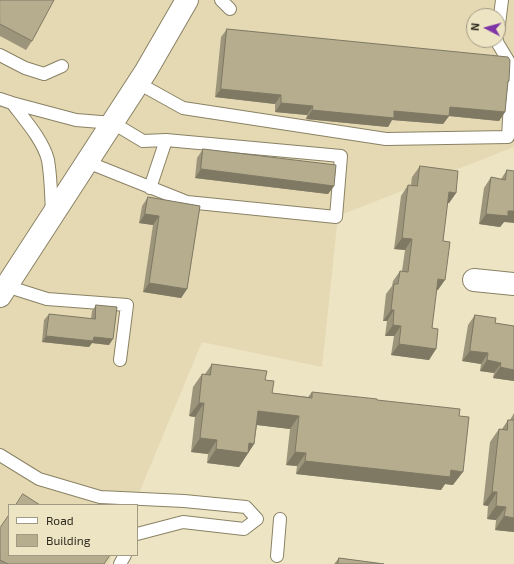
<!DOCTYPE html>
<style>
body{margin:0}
#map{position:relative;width:514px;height:564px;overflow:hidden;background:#ede4c4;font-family:"Exo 2",sans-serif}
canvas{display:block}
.legend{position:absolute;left:8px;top:504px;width:130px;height:52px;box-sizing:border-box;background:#ede4c4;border:1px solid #a19a82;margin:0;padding:5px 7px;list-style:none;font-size:12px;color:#302c20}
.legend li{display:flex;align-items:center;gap:8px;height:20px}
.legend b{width:20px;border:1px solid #a19a82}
.north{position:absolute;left:466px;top:8px;width:40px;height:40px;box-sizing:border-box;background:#ede4c4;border:1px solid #a19a82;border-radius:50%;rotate:276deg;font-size:11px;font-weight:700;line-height:16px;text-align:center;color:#302c20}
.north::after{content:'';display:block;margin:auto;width:14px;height:18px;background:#7f35a7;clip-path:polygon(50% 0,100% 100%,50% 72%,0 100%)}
</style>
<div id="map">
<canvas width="514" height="564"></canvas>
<ul class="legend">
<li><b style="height:5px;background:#fff"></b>Road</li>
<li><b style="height:11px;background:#b6ad8f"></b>Building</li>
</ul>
<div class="north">N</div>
</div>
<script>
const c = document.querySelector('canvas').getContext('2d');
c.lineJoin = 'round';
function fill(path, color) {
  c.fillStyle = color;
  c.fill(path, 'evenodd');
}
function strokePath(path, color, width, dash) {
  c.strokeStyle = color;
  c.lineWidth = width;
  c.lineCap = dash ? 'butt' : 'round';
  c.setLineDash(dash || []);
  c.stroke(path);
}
fill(new Path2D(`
 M0 0H514V147L338 216 322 367 202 342 134 505H9V555H112L109 564H0ZM474 16H498V40H474Z`), '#e5d9b3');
const lane = new Path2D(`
 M221 0 230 9
 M498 32 502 0
 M0 55 25 68 44 74 62 66
 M138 83 183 108 386 139 508 137 512 67 497 42V40
 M0 99 12 103 76 120 113 123 143 141 166 140 341 156 336 217 187 202 87 162
 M12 103C24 119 43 140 48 160 51 177 51 195 52 212
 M150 188 166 140
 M6 286 47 299 127 305 120 360
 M0 455 39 479 100 497 184 501 246 507 257 519 244 529 183 522 137 534
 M277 556 280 519
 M120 564 125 555`);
const street = new Path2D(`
 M474 280 514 284`);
const secondary = new Path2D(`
 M0 296 146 71 187 0`);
strokePath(lane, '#8a8265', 14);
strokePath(street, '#8a8265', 24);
strokePath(secondary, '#8a8265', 24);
strokePath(lane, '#fff', 12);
strokePath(street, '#fff', 22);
strokePath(secondary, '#fff', 22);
fill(new Path2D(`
 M0 0 32 41 26 50 0 36Z
 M227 29 509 81 508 83 505 112 499 121 449 116 443 124 392 120 388 127 306 119 307 115 275 112V104L215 97 221 37Z
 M203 149 334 186 328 194 195 178 197 158Z
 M420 166 456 193 449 203H447L438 290H436L432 328 436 349 429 360 391 355 394 336H385L387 321H383L386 294 392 286 393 281 400 271H402L405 250 394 249 401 196 408 185H411L412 177Z
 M507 170 504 222 500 227 479 224 484 188 491 177 501 179Z
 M148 197 200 206 187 289 181 298 143 292 153 225 139 223 142 206Z
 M96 305 109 345 92 343 89 347 42 342 44 320 49 314 91 319 92 311Z
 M475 315 495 323 514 326V381L493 378 494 373 480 371 481 364 462 361 468 325Z
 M212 364 265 380 272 393 308 397 312 392 377 400 453 485 445 484 441 490 296 474 297 466 286 465 290 429 257 425 254 444 239 467 207 463 208 454 191 452 195 417 189 416 193 387 202 374H205Z
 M514 413V532L495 530 496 520 487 519 488 506 483 505 490 442 499 429H502L508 420H510Z
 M0 528 104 564H0Z
 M339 558 384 564H334Z`), '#9d957b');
fill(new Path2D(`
 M221 89 281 95 275 104 215 97Z
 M281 103 313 106 307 115 275 112Z
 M450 107 505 112 499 121 449 116 443 124 392 120 388 127 306 119 312 110 394 111Z
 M201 169 334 186 328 194 195 178Z
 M449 192 456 193 449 203 441 202Z
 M508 211H514V223L504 222 500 227 479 224 486 214Z
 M145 214 159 216 153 225 139 223Z
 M402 238 412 239 405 250 394 249Z
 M438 279 445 280 438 290 430 289Z
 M149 283 187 289 181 298 143 292Z
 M391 310H394L387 321H383Z
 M393 325 401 326 394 336H385Z
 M46 336 94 337 113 339 109 345 92 343 89 347 42 342Z
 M399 344 436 349 429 360 391 355Z
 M470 351 488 353 481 364 462 361Z
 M487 360 501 363 494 373 480 371Z
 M500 367 514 370V381L493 378Z
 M199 403H204L195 417 189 416Z
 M258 411 299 416 290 429 249 424Z
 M200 438 217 440 208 454 191 452Z
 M249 443 254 444 239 467 207 463 216 449Z
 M295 452 306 453 297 466 286 465Z
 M305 461 451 470 463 472 453 485 445 484 441 490 296 474Z
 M492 492H497L488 506 483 505Z
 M496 506 506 507 496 520 487 519Z
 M504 516 514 518V532L495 530Z`), '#7f7964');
const building = new Path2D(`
 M0 0H54L32 41 0 24Z
 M227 29 508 57 510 60 509 81H508L505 112 450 107 449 116 394 111V118L312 110 313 106 281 103V95L221 89Z
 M203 149 336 165 334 186 201 169Z
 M420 166 458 171 456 193 449 192 443 241 450 242 445 280 438 279 432 328 438 329 436 349 399 344 401 326 393 325 394 310H391L394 284H398L400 271 408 272 412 239 402 238 408 185 417 186Z
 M507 170 514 171V211H508V216L486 214 491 177 505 180Z
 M148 197 200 206 187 289 149 283 159 216 145 214Z
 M96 305 117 307 113 339 94 337 93 341 46 336 49 314 95 319Z
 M475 315 496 318 495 323 514 326V370L500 367 501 363 487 360 488 353 470 351Z
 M212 364 267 371 265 380 274 381 272 393 312 398V392L377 399V400L460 409 459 416 469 417 463 472 451 470 450 477 305 461 306 453 295 452 299 416 258 411 254 444 249 443 248 453 216 449 217 440 200 438 204 403H199L202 374 210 375Z
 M508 420H514V518L504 516 506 507 496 506 497 492H492L499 429 507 430Z
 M23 494 40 505H16Z
 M9 515V555H110L104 564H8L0 560V528Z
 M339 558 384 564H338Z`);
fill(building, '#b6ad8f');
strokePath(building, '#7f7964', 1);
</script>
